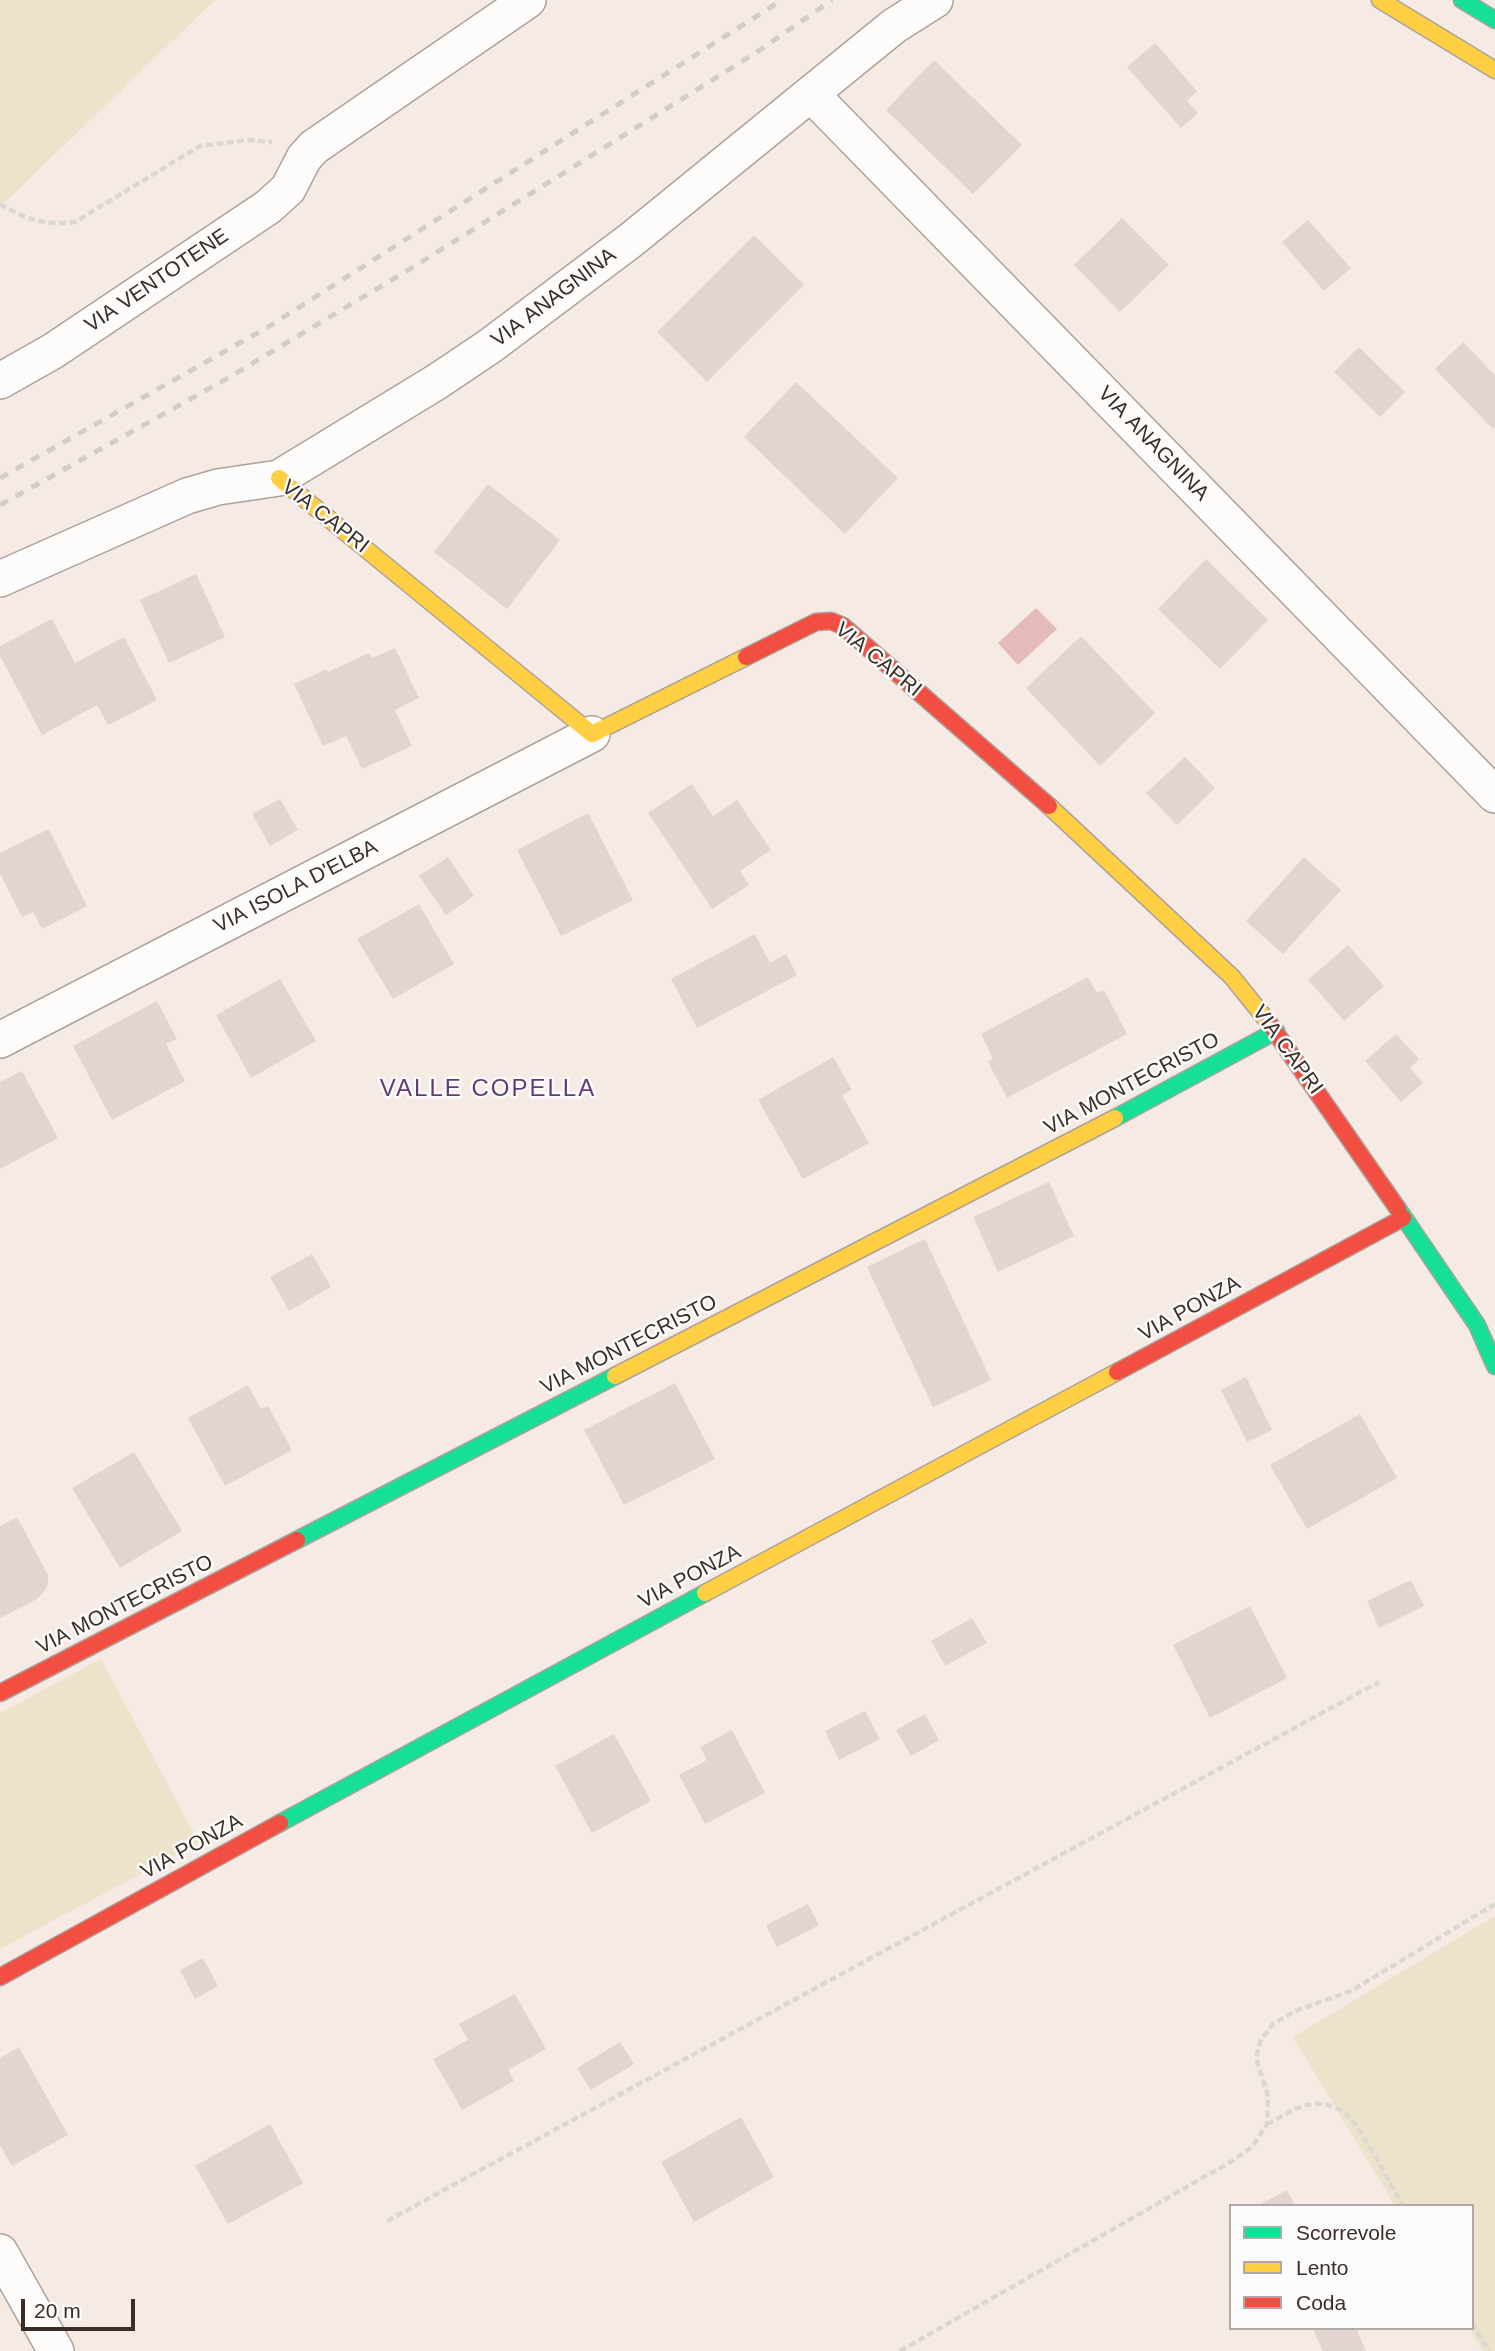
<!DOCTYPE html>
<style>
body{margin:0}
#map{position:relative;width:1495px;height:2351px;overflow:hidden;background:#f6ebe4;font-family:Arial,sans-serif}
canvas{display:block}
.legend{position:absolute;left:1229px;top:2204px;width:245px;height:126px;box-sizing:border-box;background:#fbfbfb;border:2px solid #aea9a6;margin:0;padding:9px 12px;list-style:none;font-size:21px;color:#3a2e26}
.legend li{display:flex;align-items:center;gap:14px;height:35px}
.legend b{width:35px;border:2px solid #aea9a6}
.scale{position:absolute;left:21px;top:2299px;width:114px;height:32px;box-sizing:border-box;border:4px solid #3a2e26;border-top:0;padding-left:9px;font-size:21px;line-height:24px;white-space:nowrap;color:#3a2e26;-webkit-text-stroke:5px #fbfbfb;paint-order:stroke}
</style>
<div id="map">
<canvas width="1495" height="2351"></canvas>
<ul class="legend">
<li><b style="height:9px;background:#16e098"></b>Scorrevole</li>
<li><b style="height:9px;background:#ffcf43"></b>Lento</li>
<li><b style="height:9px;background:#f24e42"></b>Coda</li>
</ul>
<div class="scale">20 m</div>
</div>
<script>
const c = document.querySelector('canvas').getContext('2d');
c.lineJoin = 'round';
function fill(path, color) {
  c.fillStyle = color;
  c.fill(path, 'evenodd');
}
function strokePath(path, color, width, dash) {
  c.strokeStyle = color;
  c.lineWidth = width;
  c.lineCap = dash ? 'butt' : 'round';
  c.setLineDash(dash || []);
  c.stroke(path);
}
function label(font, color, halo, rows, align = 'center') {
  c.font = font + ' Arial,sans-serif';
  c.lineWidth = 5;
  c.setLineDash([]);
  c.textBaseline = 'middle';
  c.strokeStyle = halo;
  c.fillStyle = color;
  for (const [text, x, y, turn = 0] of rows) {
    c.save();
    c.translate(x, y);
    c.rotate((+turn || 0) * Math.PI / 180);
    c.textAlign = isNaN(turn) ? turn : align;
    if (halo) c.strokeText(text, 0, 0);
    c.fillText(text, 0, 0);
    c.restore();
  }
}
fill(new Path2D(`
 M0 0H215L0 207Z
 M101 1659 199 1843 0 1949V1713Z
 M1495 1916V2351H1482L1469 2328H1472V2206H1395L1293 2037Z`), '#ede2ca');
fill(new Path2D(`
 M1036 608 1057 629 1018 665 998 643Z`), '#e5babb');
fill(new Path2D(`
 M1155 43 1197 91 1187 101 1198 113 1181 128 1127 67Z
 M934 60 1022 145 973 194 886 110Z
 M1122 218 1169 265 1120 312 1074 265Z
 M1308 220 1351 268 1324 291 1282 242Z
 M754 235 804 285 707 382 657 332Z
 M1463 342 1495 375V427L1493 429 1435 369Z
 M1359 347 1405 392 1380 417 1334 372Z
 M796 382 898 478 845 534 744 437Z
 M488 484 560 540 507 609 434 552Z
 M1206 559 1268 620 1220 669 1158 609Z
 M196 574 225 637 169 663 140 600Z
 M52 619 75 663 124 637 157 700 108 725 97 705 42 735 0 656V646Z
 M1081 636 1155 713 1100 766 1026 688Z
 M395 648 419 698 395 710 412 746 362 769 346 736 323 746 294 684 327 669 328 672 369 653 372 658Z
 M1185 757 1215 788 1177 825 1146 793Z
 M692 784 713 816 737 800 771 850 740 871 749 885 712 909 648 813Z
 M280 799 298 830 270 846 252 814Z
 M588 813 633 900 561 936 517 850Z
 M49 829 87 906 42 929 33 912 22 917 0 873V853Z
 M448 857 474 896 446 915 419 876Z
 M1304 857 1341 890 1283 954 1246 921Z
 M419 904 454 964 393 999 357 939Z
 M755 934 770 963 786 954 797 975 697 1028 671 979Z
 M1348 945 1384 986 1344 1021 1308 980Z
 M1088 977 1097 993 1104 990 1127 1034 1007 1098 988 1062 993 1059 981 1034Z
 M280 979 316 1041 251 1078 216 1015Z
 M157 1001 177 1039 166 1044 185 1081 112 1120 73 1046Z
 M1396 1034 1419 1059 1410 1068 1423 1083 1401 1102 1365 1061Z
 M833 1057 852 1090 842 1095 869 1143 803 1179 758 1100Z
 M22 1071 58 1138 0 1169V1082Z
 M1049 1182 1074 1236 998 1272 973 1217Z
 M925 1239 991 1380 933 1407 867 1267Z
 M312 1254 331 1287 289 1311 270 1277Z
 M1246 1377 1272 1430 1247 1442 1221 1390Z
 M675 1383 715 1459 624 1505 584 1430Z
 M248 1385 261 1409 268 1406 292 1450 225 1486 188 1418Z
 M1360 1414 1397 1478 1307 1529 1270 1465Z
 M134 1452 182 1531 120 1568 72 1488Z
 M17 1517 48 1575V1583L46 1589 37 1599 0 1618V1526Z
 M1411 1580 1424 1606 1379 1628 1367 1601Z
 M1250 1606 1287 1678 1210 1718 1173 1645Z
 M972 1618 987 1643 945 1666 931 1641Z
 M865 1711 880 1739 839 1760 825 1731Z
 M925 1714 939 1740 911 1756 896 1730Z
 M732 1730 765 1793 705 1824 679 1775 707 1760 700 1747Z
 M614 1734 651 1801 592 1833 555 1766Z
 M808 1904 819 1925 777 1947 766 1925Z
 M203 1958 218 1986 195 1999 180 1970Z
 M515 1994 546 2049 508 2070 514 2081 462 2110 433 2059 468 2040 459 2024Z
 M620 2042 634 2064 591 2090 577 2068Z
 M19 2047 68 2135 12 2166 0 2145V2058Z
 M741 2117 774 2177 694 2222 661 2162Z
 M270 2124 303 2183 228 2224 195 2166Z
 M1287 2190 1295 2206H1257Z
 M1319 2328H1356L1366 2351H1323L1314 2331Z`), '#e2d4d0');
const street = new Path2D(`
 M811 94 1495 795
 M0 381 53 351 268 207 288 189 304 158 314 147 528 0
 M0 579 187 496 218 487 279 478 438 381 490 346 631 240 894 26 935 0
 M0 1040 592 734
 M0 2252 56 2351`);
const fast = new Path2D(`
 M1462 0 1495 20
 M1115 1118 1276 1031
 M1398 1209 1477 1325 1495 1366
 M297 1540 615 1376
 M280 1823 705 1593`);
const slow = new Path2D(`
 M1380 0 1495 70
 M279 478 592 734 746 657
 M1049 806 1232 977 1269 1023
 M615 1376 1115 1118
 M705 1593 1117 1372`);
const jam = new Path2D(`
 M746 657 816 622 831 621 843 626 1049 806
 M1269 1023 1398 1209
 M1117 1372 1403 1218
 M0 1693 297 1540
 M0 1977 280 1823`);
strokePath(street, '#aca29b', 38);
strokePath(fast, '#aca29b', 19);
strokePath(slow, '#aca29b', 19);
strokePath(jam, '#aca29b', 19);
strokePath(new Path2D(`
 M0 204C25 219 46 226 75 222L200 146 249 140 272 142
 M1267 2124C1280 2118 1293 2108 1307 2105 1318 2102 1334 2105 1344 2112 1358 2122 1392 2187 1403 2206
 M387 2221 1379 1682
 M1472 2323 1489 2351
 M900 2351 1232 2161 1253 2146 1267 2124 1268 2096 1256 2058 1261 2040 1273 2024 1295 2011 1351 1991 1495 1904`), '#dad7d5', 4.5, [7, 3.5]);
strokePath(street, '#fefcfb', 35);
strokePath(fast, '#16e098', 16);
strokePath(slow, '#ffcf43', 16);
strokePath(jam, '#f24e42', 16);
strokePath(new Path2D(`
 M0 478 268 327 782 0
 M0 505 221 382 410 269 757 52 832 0`), '#d1cdca', 5, [9, 9]);
label('21px', '#3a2e26', '#fbfbfb', [
 ["VIA VENTOTENE",157,281,-34],
 ["VIA ANAGNINA",554,298,-37],
 ["VIA ANAGNINA",1153,444,46],
 ["VIA CAPRI",325,517,38],
 ["VIA CAPRI",878,660,39],
 ["VIA ISOLA D'ELBA",296,887,-27],
 ["VIA CAPRI",1287,1050,54],
 ["VIA MONTECRISTO",1132,1084,-28],
 ["VIA PONZA",1190,1309,-29],
 ["VIA MONTECRISTO",629,1345,-27],
 ["VIA PONZA",690,1577,-28],
 ["VIA MONTECRISTO",125,1605,-27],
 ["VIA PONZA",192,1847,-29]
]);
c.letterSpacing = '2px';
label('24px', '#643c74', '#fbfbfb', [
 ["VALLE COPELLA",488,1089]
]);
c.letterSpacing = '0px';
</script>
